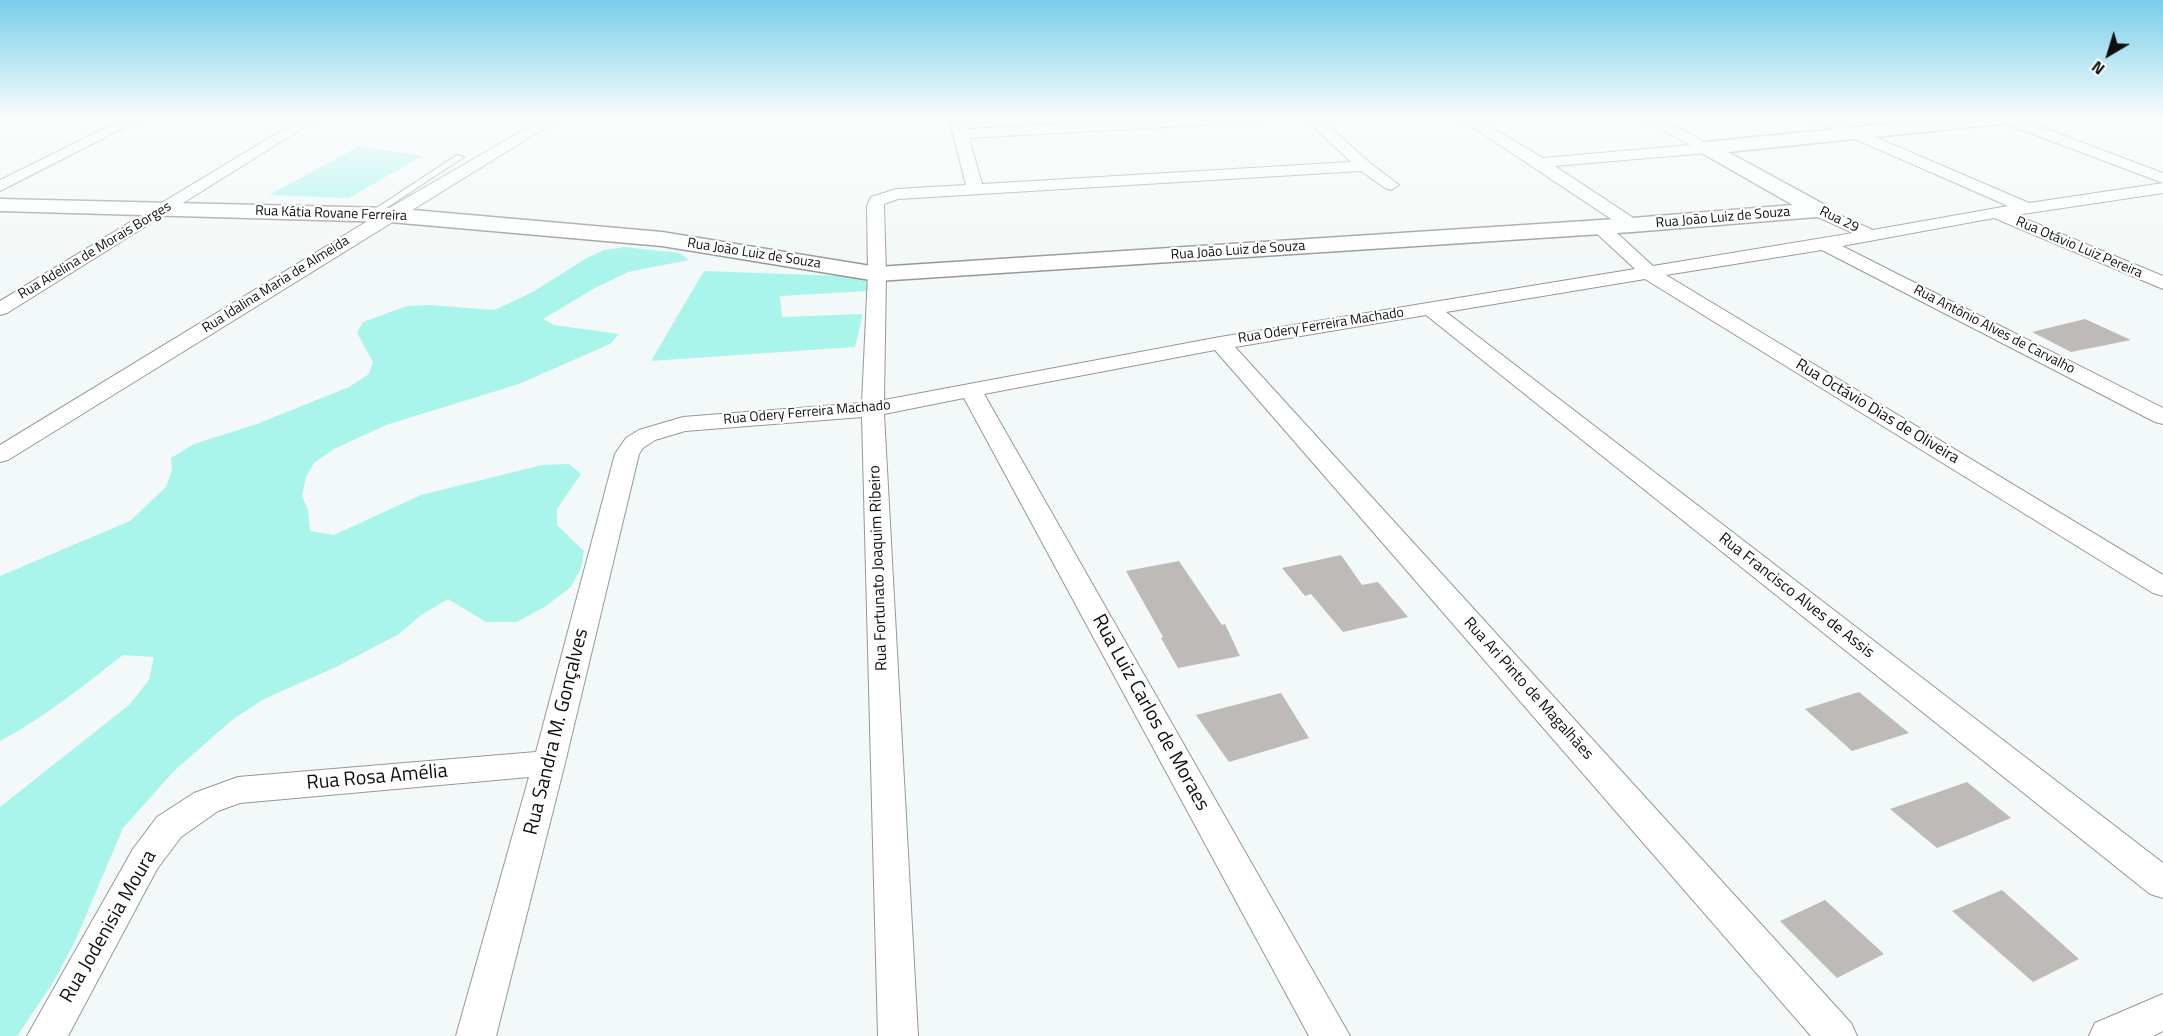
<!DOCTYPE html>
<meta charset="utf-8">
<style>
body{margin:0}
#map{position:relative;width:2163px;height:1036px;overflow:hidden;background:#f3f9f8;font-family:"Titillium Web",sans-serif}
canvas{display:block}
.north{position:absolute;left:2079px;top:24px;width:60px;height:60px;-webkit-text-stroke:4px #fff;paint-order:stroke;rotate:218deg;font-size:16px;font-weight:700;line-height:24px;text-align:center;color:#0e0f0f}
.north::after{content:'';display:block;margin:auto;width:21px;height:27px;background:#0e0f0f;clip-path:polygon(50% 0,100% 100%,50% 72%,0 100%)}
</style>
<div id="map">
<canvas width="2163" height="1036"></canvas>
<div class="north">N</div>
</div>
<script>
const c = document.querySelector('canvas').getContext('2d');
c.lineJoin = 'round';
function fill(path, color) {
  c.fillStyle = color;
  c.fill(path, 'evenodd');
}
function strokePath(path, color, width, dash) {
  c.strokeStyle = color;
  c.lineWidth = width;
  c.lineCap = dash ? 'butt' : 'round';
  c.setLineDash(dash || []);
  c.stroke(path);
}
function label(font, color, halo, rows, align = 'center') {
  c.font = font + ' "Titillium Web",sans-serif';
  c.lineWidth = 4.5;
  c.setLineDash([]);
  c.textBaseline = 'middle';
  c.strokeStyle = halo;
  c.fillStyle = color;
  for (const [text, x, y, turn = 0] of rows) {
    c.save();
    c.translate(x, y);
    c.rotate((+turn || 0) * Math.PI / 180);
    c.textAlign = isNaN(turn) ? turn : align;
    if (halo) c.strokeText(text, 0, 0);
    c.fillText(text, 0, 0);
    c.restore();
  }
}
fill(new Path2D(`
 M359 146 423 156 349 198 269 195Z
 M625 247 679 253 689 260 628 272 595 288 543 319 554 325 619 334 610 344 519 384 386 425 334 449 314 463 306 477 302 496 308 510 310 531 334 535 421 495 542 465 569 464 581 474 557 509V525L584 551 581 568 571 587 546 606 517 622H486L448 599 421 615 399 634 336 667 264 699 232 720 174 771 123 828 76 939 54 981 17 1036H0V807L129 705 149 680 154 657 123 655C83 686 45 717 0 741V576L130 521 166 487 172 471 171 458 194 444 257 424 349 387 369 374 373 362 357 333 363 322 407 306 429 305 494 310 533 292 585 259 604 250Z
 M704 271 869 277V291L780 296 782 317 863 314 855 347 651 361Z`), '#a9f4eb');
fill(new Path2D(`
 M2085 319 2131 340 2071 352 2032 332Z
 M1341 555 1362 585 1378 582 1408 617 1343 632 1311 594 1305 596 1282 568Z
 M1179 561 1222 625 1225 624 1240 656 1178 668 1161 638 1163 637 1126 571Z
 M1859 692 1909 733 1852 751 1805 709Z
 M1281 693 1309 738 1229 762 1196 715Z
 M1967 782 2011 818 1937 848 1890 809Z
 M2002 890 2079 959 2033 982 1952 911Z
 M1825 900 1884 954 1837 978 1780 921Z`), '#bebab7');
const service = new Path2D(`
 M457 155 464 157 374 216 367 214Z`);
const minor = new Path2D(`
 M125 118H143L0 191V180Z
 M302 118H319L7 313 0 315V301Z
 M544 118H561L8 460 0 462V445L384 211Z
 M949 118H963L966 129 1173 118H1261L1254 122 969 138 982 184 1351 162 1304 118H1320L1370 163 1399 185 1391 190 1385 188 1361 171 898 199 884 204 886 274 884 400 1220 337 1635 269 1594 231 1591 227 1594 223H1606L1653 266 1853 233 1811 214 1809 210 1817 205 1873 230 2008 206 1814 121 1812 118H1831L2029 203 2163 183V193L2016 215 2163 276V289L1994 218 1842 246 2163 408V424L2155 422 1822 250 1666 275 2163 575V596L2153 593 1645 279 1446 312 2163 863V898L2150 894 1426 315 1235 347 1851 1023 1857 1036H1811L1215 350 984 394 1350 1036H1309L964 398 884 414 918 1036H878L862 417 685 431 655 440 643 448 639 454 565 763 496 1036H456L529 777 240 803 218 811 181 837 157 869 68 1036H27L133 849 157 817 194 793 238 777 536 752 615 454 626 438 639 430 683 417 862 403 868 274 867 206 871 197 896 189 966 185Z
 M1459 118H1476L1543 158 1690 145 1643 118H1661L1715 148 1707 153 1555 166 1638 221 1641 225 1638 229H1626Z
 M1996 118H2017L2163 173V183L1998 121Z
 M2163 994V1031L2153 1036H2089L2095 1023Z`);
const tertiary = new Path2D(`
 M1945 118H2010L2008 122 2001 124 1728 152 1825 205 1828 210 1825 215 1817 217 1632 232 877 281 662 246 390 222 0 211V199L390 208 662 232 877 267 1632 218 1793 205 1700 152 1697 148 1700 144 1707 142Z`);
strokePath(service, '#949998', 2);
strokePath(minor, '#949998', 2);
strokePath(tertiary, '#949998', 3);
fill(service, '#fff');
fill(minor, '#fff');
fill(tertiary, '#fff');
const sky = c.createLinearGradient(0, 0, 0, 263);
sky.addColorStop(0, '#78cee8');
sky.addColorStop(0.45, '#fafcfc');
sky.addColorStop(1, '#fafcfc00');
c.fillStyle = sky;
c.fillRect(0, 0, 2163, 263);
label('14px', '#0e0f0f', '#fff', [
 ["Rua Kátia Rovane Ferreira",331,214,2],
 ["Rua João Luiz de Souza",1723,218,-5],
 ["Rua 29",1839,220,26],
 ["Rua Otávio Luiz Pereira",2079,248,23],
 ["Rua Adelina de Morais Borges",95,251,-31],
 ["Rua João Luiz de Souza",1238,251,-4],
 ["Rua João Luiz de Souza",754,254,9],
 ["Rua Idalina Maria de Almeida",276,285,-32],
 ["Rua Odery Ferreira Machado",1321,326,-9],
 ["Rua Antônio Alves de Carvalho",1994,330,27],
 ["Rua Odery Ferreira Machado",807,413,-5]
]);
label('16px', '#0e0f0f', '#fff', [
 ["Rua Octávio Dias de Oliveira",1877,412,31],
 ["Rua Fortunato Joaquim Ribeiro",879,568,-92],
 ["Rua Francisco Alves de Assis",1796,596,38],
 ["Rua Ari Pinto de Magalhães",1528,689,48]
]);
label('20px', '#0e0f0f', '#fff', [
 ["Rua Luiz Carlos de Moraes",1150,713,61],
 ["Rua Sandra M. Gonçalves",557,732,-76],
 ["Rua Rosa Amélia",377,778,-5],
 ["Rua Jodenisia Moura",109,927,-60]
]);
</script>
